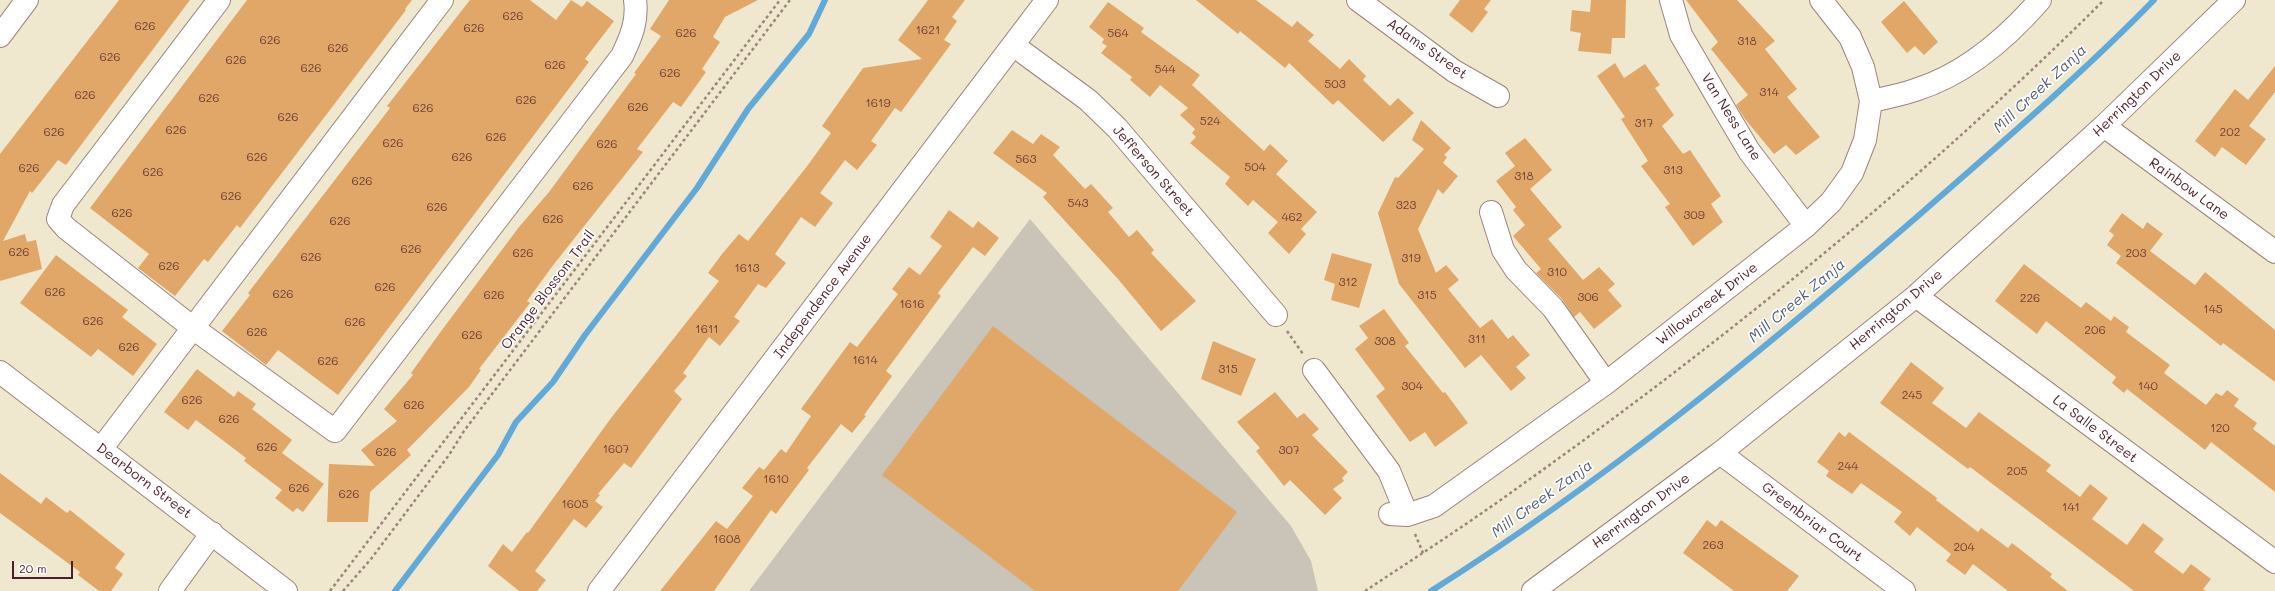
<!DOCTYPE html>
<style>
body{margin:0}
#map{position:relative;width:2275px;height:591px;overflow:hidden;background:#efe8ce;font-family:Mali,sans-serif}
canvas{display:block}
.scale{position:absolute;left:12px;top:561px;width:61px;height:18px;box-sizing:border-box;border:2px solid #4a1f2b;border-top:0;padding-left:5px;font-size:12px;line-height:14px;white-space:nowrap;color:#4a1f2b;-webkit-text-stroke:3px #fff;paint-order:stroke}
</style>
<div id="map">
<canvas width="2275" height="591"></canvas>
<div class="scale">20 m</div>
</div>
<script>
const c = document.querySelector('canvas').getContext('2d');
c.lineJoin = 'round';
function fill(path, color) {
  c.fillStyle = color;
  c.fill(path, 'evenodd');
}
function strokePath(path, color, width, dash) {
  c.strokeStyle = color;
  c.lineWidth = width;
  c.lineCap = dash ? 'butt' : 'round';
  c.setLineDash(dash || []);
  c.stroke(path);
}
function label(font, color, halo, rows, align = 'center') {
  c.font = font + ' Mali,sans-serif';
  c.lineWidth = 3.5;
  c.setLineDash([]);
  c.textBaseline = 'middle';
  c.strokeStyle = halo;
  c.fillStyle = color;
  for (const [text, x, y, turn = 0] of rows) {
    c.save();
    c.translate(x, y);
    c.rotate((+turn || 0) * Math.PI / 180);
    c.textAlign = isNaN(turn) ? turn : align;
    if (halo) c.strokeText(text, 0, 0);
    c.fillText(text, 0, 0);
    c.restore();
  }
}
fill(new Path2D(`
 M1030 219 1291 526 1311 561 1318 591H749Z`), '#c9c3b8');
strokePath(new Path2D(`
 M395 591 498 455 516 422 553 382 585 335 697 188 748 109 809 34 825 0
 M1431 591C1602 483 1759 354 1911 222 1993 150 2078 78 2154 0`), '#61a9d8', 6);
fill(new Path2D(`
 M119 0H190L66 165 58 160 32 193 30 191 3 241 25 234 27 242 36 240 42 269 0 281V154Z
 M247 0H412L405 9 406 10 240 228 237 225 208 262 204 259 175 296 138 268 149 254 90 208Z
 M470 0H530L556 20 571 0 582 7 587 1 614 21 585 59 589 62 338 395 278 350 266 365 222 331 250 295 248 293 390 108 387 106Z
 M669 0H758L725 17 713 37 720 42 702 69 706 72 681 107 673 102 637 149 643 152 554 264 527 301 530 303 479 369 481 370 469 387 407 450 411 455 370 492 368 522H327L329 464 375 466 361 450 397 421 384 409 413 375 411 373 439 334 519 227 549 192 636 74 634 73 661 36 650 29Z
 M928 0H965L952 17 957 21 944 40 951 44 901 112 895 108 871 141 877 145 857 170 845 160 820 193 833 203 815 227 801 217 775 254 786 263 766 288 758 284 734 317 740 321 720 346 709 337 683 373 687 376 674 391 682 399 631 468 624 463 598 494 600 495 595 501 603 507 586 528 574 519 535 571 546 580 537 591H519L488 566 503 544 512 552 527 532 528 533 611 418 719 281 708 273 722 254 739 234 748 241 808 165 831 133 822 126 863 68 922 59 898 40Z
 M1196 0H1256L1292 27 1297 21 1314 35 1308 41 1340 69 1349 59 1366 76 1363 80 1390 106 1398 98 1414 113 1383 142 1338 100 1333 105 1289 63 1285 68 1240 31 1238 34Z
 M1460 0H1491L1484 9 1488 12 1472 33 1449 15Z
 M1591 0H1626L1625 38H1612L1611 54 1578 51 1581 33 1570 31 1572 10 1590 12Z
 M1686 0H1737L1775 41 1765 49 1797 89 1787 97 1820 137 1796 155 1786 145 1774 154 1745 119 1736 105 1748 95 1711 49 1718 42Z
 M1904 1 1938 42 1924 55 1915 46 1907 53 1881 22Z
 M1108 2 1144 28 1141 32 1200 75 1192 85 1264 151 1270 144 1288 161 1276 174 1317 212 1301 229 1306 234 1289 254 1268 233 1278 222 1253 200 1248 206 1225 184 1230 177 1190 143 1196 137 1192 133 1195 129 1180 115 1188 108 1160 85 1150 97 1130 80 1132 77 1101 53 1107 46 1102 43 1104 39 1089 27Z
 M1615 63 1624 78 1645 64 1660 85 1655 88 1674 115 1662 126 1683 154 1690 150 1721 196 1711 204 1723 222 1693 246 1665 207 1670 204 1641 166 1648 161 1621 119 1625 117 1597 76Z
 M2275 66V92L2249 126 2266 139 2246 165 2222 147 2215 157 2195 141 2235 89 2248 100Z
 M1421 120 1451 148 1444 155 1447 157 1443 163 1458 176 1443 194 1438 189 1418 229 1436 273 1446 265 1459 280 1448 289 1480 328 1492 319 1508 339 1513 335 1530 355 1516 367 1526 378 1511 391 1481 355 1465 368 1399 284 1378 213 1395 177 1398 178 1424 149 1412 140Z
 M1012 130 1033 144 1041 134 1060 147 1053 155 1085 189 1091 184 1113 208 1108 212 1129 237 1137 230 1154 250 1151 253 1196 301 1161 331 1118 279 1043 197 1047 193 993 153Z
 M1525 138 1552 170 1530 189 1562 227 1548 239 1583 280 1599 267 1615 284 1608 290 1622 306 1594 329 1580 312 1574 317 1562 299 1536 273 1541 269 1513 236 1525 225 1513 210 1516 207 1496 181 1515 166 1505 153Z
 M949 210 973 228 978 221 999 238 985 256 973 247 938 293 941 296 886 371 892 376 864 415 866 416 852 433 841 424 807 468 809 470 776 514 771 510 714 591H660L716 521 727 529 753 496 742 488 759 467 764 470 781 449 786 453 811 416 801 409 850 342 857 347 898 294 892 289 909 267 920 275 942 246 930 237Z
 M2122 213 2143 229 2147 222 2163 234 2150 251 2195 285 2205 272 2275 330V382L2223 343 2221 346 2116 263 2121 256 2107 245 2114 235 2109 231Z
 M1332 253 1372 264 1359 308 1331 300 1335 284 1324 280Z
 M56 255 128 310 122 317 157 344 133 376 98 349 91 357 20 303Z
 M2024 264 2081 308 2086 302 2111 321 2114 316 2129 327 2126 332 2170 365 2164 373 2206 405 2216 393 2222 396 2227 390 2239 399 2234 406 2257 423 2253 429 2275 446V492L2211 442 2205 450 2127 389 2124 393 2112 383 2116 377 2046 321 2037 334 1995 301Z
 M1384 309 1409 343 1405 346 1443 393 1445 392 1468 423 1435 447 1425 432 1410 442 1376 396 1385 389 1355 349 1368 338 1359 326Z
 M993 326 1237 512 1178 591H1035L882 475Z
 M1213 341 1256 359 1241 396 1201 379Z
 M1911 362 1944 388 1932 403 1966 428 1979 412 2051 465 2046 471 2080 497 2090 484 2108 498 2092 519 2127 545 2143 523 2164 539 2154 552 2183 574 2191 564 2211 579 2203 589 2206 591H2134L1970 467 1968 469 1880 403Z
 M197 369 234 397 238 391 256 404 252 409 292 440 282 453 324 484 303 512 297 508 293 512 275 498 282 490 244 461 246 458 196 420 188 430 164 412Z
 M1275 392 1297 418 1304 413 1319 429 1312 435 1348 472 1342 478 1344 481 1333 489 1342 498 1325 515 1290 480 1284 486 1256 451 1260 448 1237 422Z
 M1839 432 1845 437 1849 432 1937 498 1936 500 1978 532 1981 528 2008 548 2012 543 2052 574 2050 577 2068 591H2008L1973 564 1965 575 1946 561 1951 554 1917 527 1910 536 1894 522 1902 512 1861 483 1852 494 1826 476 1829 471 1817 462Z
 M0 473 41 504 46 497 67 513 70 510 125 554 115 568 123 574 111 591H99L78 575 80 572 0 513Z
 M1707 520 1716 527 1721 520 1799 576 1787 591H1734L1683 553Z`), '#e1a768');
const minor = new Path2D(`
 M219 0 63 205 58 219 66 228 193 328 335 431 622 56C631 37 638 21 635 0
 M1358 0 1454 71 1498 96
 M1671 0 1681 35 1723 107 1749 151 1806 226
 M0 36 27 0
 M1013 45 1088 100 1117 128 1276 315
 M1871 101C1885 98 1901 95 1915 90 1964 75 2007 38 2040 0
 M2104 126 2275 252
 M1491 212 1503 250 1516 270 1553 308 1606 383
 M1916 296 2275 562
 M1314 370 1389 471 1407 515
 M0 372 286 591
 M101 449 442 0
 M1720 453 1904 591
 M1390 514 1407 515 1434 506 1606 383 1806 226 1831 202 1852 173 1865 140 1871 101 1863 67 1850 37 1821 0
 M170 591 212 533
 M599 591 1047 0
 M1533 591 1720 453 1916 296 2104 126 2234 0`);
strokePath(minor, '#9c847c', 24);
strokePath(new Path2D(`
 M1287 331 1303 354
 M1415 534 1423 553
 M330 591 780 0
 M343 591 371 559 449 455 464 431 790 0
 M1365 591C1418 556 1472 521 1523 484 1728 338 1926 177 2104 0`), '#9c847c', 2.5, [3, 3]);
strokePath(minor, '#fff', 22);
label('12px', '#70413a', null, [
 ["626",513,16],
 ["626",145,26],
 ["626",474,28],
 ["1621",928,30],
 ["626",686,33],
 ["564",1118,33],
 ["626",270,40],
 ["318",1747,41],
 ["626",338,48],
 ["626",110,57],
 ["626",236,60],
 ["626",555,65],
 ["626",311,68],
 ["544",1165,69],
 ["626",670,73],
 ["503",1335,84],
 ["314",1769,92],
 ["626",85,95],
 ["626",209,98],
 ["626",526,100],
 ["1619",878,103],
 ["626",638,107],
 ["626",423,108],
 ["626",288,117],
 ["524",1210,121],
 ["317",1644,123],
 ["626",176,130],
 ["626",54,132],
 ["202",2230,132],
 ["626",496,137],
 ["626",393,143],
 ["626",607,144],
 ["626",257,157],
 ["626",462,157],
 ["563",1026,159],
 ["504",1255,167],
 ["626",29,168],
 ["313",1673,170],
 ["626",153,172],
 ["318",1524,176],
 ["626",362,181],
 ["626",583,186],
 ["626",231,196],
 ["543",1078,203],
 ["323",1406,205],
 ["626",437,207],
 ["626",122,213],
 ["309",1694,215],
 ["462",1292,217],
 ["626",553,219],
 ["626",340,221],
 ["626",411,249],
 ["626",19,252],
 ["626",523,253],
 ["203",2136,253],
 ["626",311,257],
 ["319",1411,258],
 ["626",169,266],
 ["1613",747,268],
 ["310",1557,272],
 ["312",1348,282],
 ["626",385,287],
 ["626",55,292],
 ["626",283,294],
 ["626",494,295],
 ["315",1427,295],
 ["306",1588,297],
 ["226",2030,298],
 ["1616",912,304],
 ["145",2213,309],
 ["626",93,321],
 ["626",355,322],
 ["1611",707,329],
 ["206",2095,330],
 ["626",257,332],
 ["626",472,335],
 ["311",1477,339],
 ["308",1385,341],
 ["626",129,347],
 ["1614",865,360],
 ["626",328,361],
 ["315",1228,369],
 ["304",1412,386],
 ["140",2148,386],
 ["245",1912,395],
 ["626",192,400],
 ["626",414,405],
 ["626",229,419],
 ["120",2220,428],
 ["626",267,447],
 ["1607",616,449],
 ["307",1289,450],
 ["626",386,452],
 ["244",1848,466],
 ["205",2017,471],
 ["1610",776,479],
 ["626",299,488],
 ["626",349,494],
 ["1605",575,504],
 ["141",2071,507],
 ["1608",727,539],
 ["263",1713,545],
 ["204",1964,547]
]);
label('14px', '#4a1f2b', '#fff', [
 ["Adams Street",1427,49,35],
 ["Herrington Drive",2137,94,-44],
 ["Van Ness Lane",1731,117,58],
 ["Jefferson Street",1153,171,49],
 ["Rainbow Lane",2189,189,36],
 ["Orange Blossom Trail",548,290,-53],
 ["Independence Avenue",823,296,-53],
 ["Willowcreek Drive",1707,304,-38],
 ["Herrington Drive",1896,310,-40],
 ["La Salle Street",2095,429,37],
 ["Dearborn Street",144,481,37],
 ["Herrington Drive",1641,511,-36],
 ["Greenbriar Court",1812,522,37]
]);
label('italic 15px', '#545d79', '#fff', [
 ["Mill Creek Zanja",2040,89,-43],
 ["Mill Creek Zanja",1797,301,-40],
 ["Mill Creek Zanja",1542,499,-36]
]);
</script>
